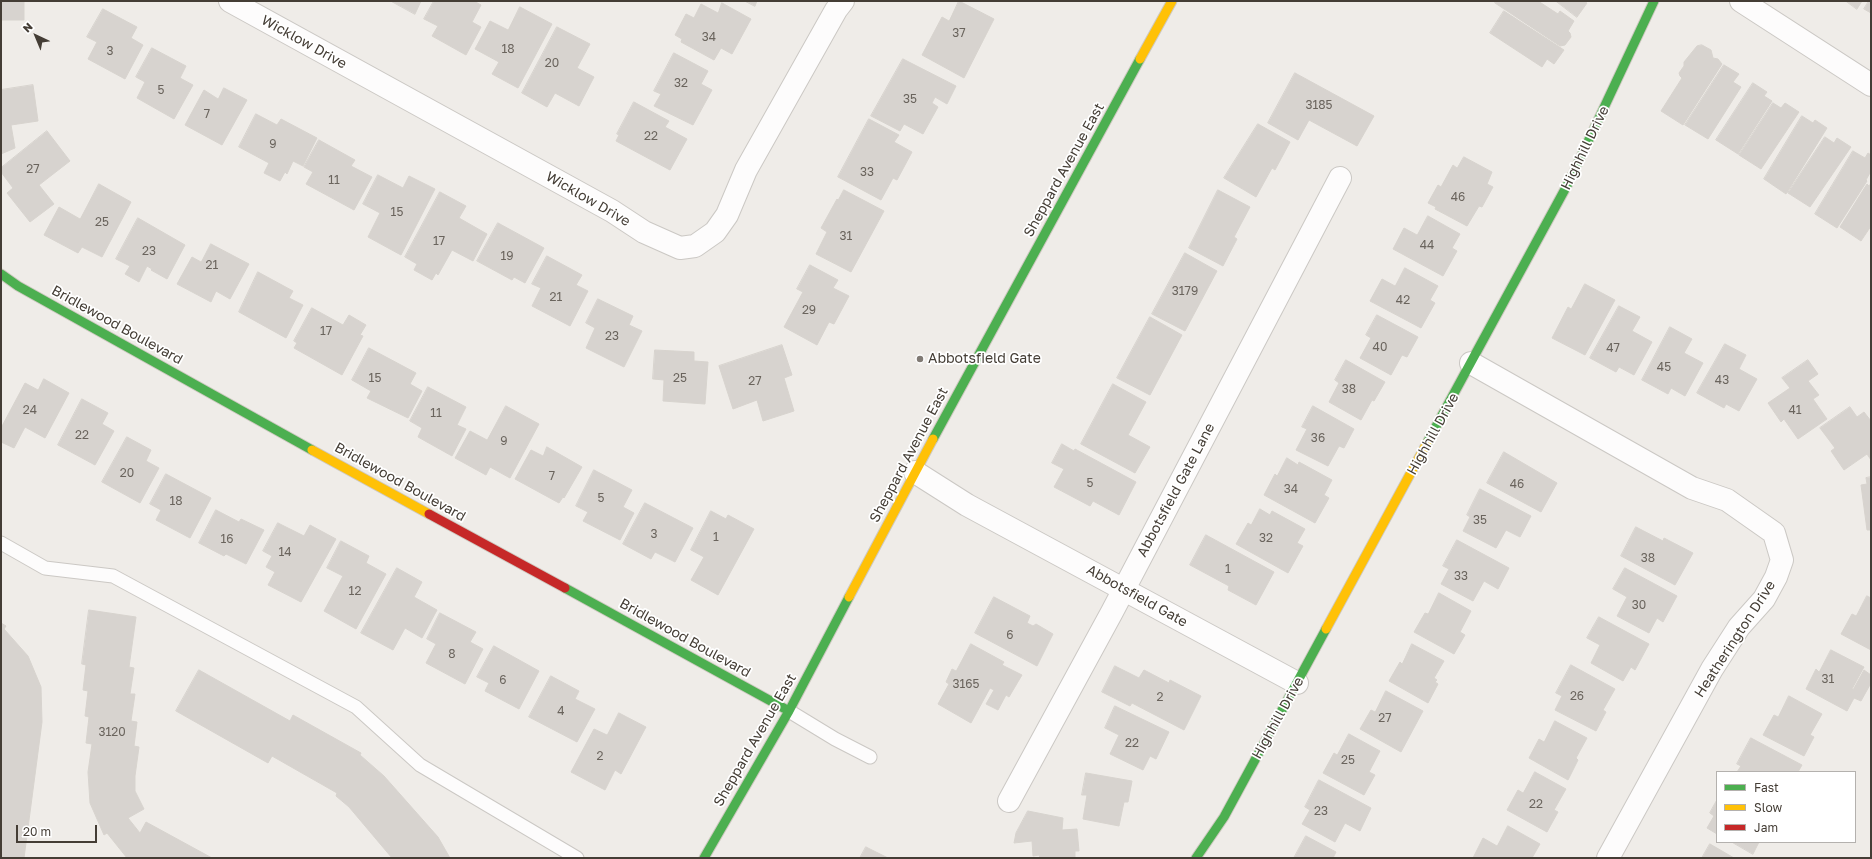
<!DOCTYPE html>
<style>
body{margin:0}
#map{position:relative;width:1872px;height:859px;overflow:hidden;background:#efece8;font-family:"Golos Text",sans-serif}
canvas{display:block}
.frame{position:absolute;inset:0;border:2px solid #443d35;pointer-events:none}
.legend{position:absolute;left:1716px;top:771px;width:140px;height:72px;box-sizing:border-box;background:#fff;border:1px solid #b4b1ae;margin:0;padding:5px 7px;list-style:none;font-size:12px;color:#443d35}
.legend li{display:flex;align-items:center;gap:8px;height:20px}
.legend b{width:20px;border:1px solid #b4b1ae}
.north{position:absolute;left:16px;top:16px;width:40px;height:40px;-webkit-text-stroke:3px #fff;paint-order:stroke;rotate:316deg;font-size:11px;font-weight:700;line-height:16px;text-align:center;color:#443d35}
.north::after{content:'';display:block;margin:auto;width:14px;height:18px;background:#443d35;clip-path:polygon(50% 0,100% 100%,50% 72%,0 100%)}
.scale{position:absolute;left:16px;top:825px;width:81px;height:18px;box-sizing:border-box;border:2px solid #443d35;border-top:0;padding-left:5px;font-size:12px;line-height:14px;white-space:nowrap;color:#443d35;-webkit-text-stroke:3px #fff;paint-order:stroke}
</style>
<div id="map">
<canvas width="1872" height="859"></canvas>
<div class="frame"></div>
<ul class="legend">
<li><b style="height:5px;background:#4caf50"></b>Fast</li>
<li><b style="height:5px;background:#ffc107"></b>Slow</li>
<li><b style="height:5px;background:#c62828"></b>Jam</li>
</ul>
<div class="north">N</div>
<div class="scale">20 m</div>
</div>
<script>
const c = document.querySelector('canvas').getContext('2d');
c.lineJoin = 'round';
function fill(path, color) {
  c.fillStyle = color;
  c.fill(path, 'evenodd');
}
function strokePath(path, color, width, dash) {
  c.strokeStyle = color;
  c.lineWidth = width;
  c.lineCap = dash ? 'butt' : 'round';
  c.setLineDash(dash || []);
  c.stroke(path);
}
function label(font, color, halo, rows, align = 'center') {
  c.font = font + ' "Golos Text",sans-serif';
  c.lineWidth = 3.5;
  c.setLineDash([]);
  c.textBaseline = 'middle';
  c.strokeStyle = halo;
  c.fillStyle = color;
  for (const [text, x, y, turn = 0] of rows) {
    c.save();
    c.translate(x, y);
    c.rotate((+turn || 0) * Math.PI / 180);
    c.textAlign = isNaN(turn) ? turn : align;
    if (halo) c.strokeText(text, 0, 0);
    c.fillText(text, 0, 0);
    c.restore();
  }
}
const building = new Path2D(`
 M1 1H24V20H1Z
 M391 1H421L415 14Z
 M434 1H474L481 5 472 22 481 27 466 55 432 36 438 26 424 19Z
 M745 1H757L755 6Z
 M959 1 994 19 964 78 922 55 942 17 949 21Z
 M1496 1H1538L1558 14 1560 11 1574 21 1568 31 1570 33 1571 37 1565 45 1560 46 1495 3Z
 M1556 1H1584L1587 3 1577 17Z
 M1846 1H1862L1857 9Z
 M1869 1H1871V13L1864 9Z
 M722 3 751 19 732 54 721 48 714 60 681 42 682 39 675 35 686 14 694 18 701 4 718 13Z
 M520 7 552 24 518 88 492 74 499 62 475 49 490 21 508 30Z
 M103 9 137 27 131 38 143 45 125 79 88 59 97 42 87 37Z
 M1504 11 1564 50 1554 64 1547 59 1542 67 1490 33Z
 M557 27 590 44 577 68 594 77 579 106 555 93 547 107 522 93Z
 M1702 45 1711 50 1713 58 1718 59 1722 64 1683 125 1661 111 1682 78 1680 76 1679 73 1684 66V62L1697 46Z
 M152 48 186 66 180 78 193 85 174 119 137 98 145 82 136 77Z
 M674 53 708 71 701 84 712 90 693 125 654 106 661 94 654 91Z
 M903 59 956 86 947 104 935 97 932 103 938 107 923 134 904 124 900 131 871 116Z
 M1724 65 1739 74 1733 82 1741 87 1708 139 1685 125Z
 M1295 73 1374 116 1357 146 1309 120 1298 140 1268 123Z
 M1753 83 1767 92 1764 96 1772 101 1738 154 1716 140Z
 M33 85 38 121 11 125 15 148 1 154V90Z
 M224 88 247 100 222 145 185 125 204 90 218 99Z
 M634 102 669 121 665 127 687 139 670 170 616 141 619 135 617 134Z
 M1773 103 1781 108 1785 103 1799 112 1761 169 1739 155Z
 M256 114 277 125 281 119 317 138 303 166 293 161 287 174 285 172 280 181 264 173 269 163 239 147Z
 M1802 116 1813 123 1815 120 1827 128 1786 194 1764 179Z
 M869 119 899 135 894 142 912 152 897 180 893 178 881 200 838 177Z
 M1258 124 1290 142 1275 170 1272 168 1256 197 1224 178Z
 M47 131 70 161 39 185 54 204 30 222 7 193 13 188 1 172V168Z
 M1825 137 1834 143 1837 138 1851 147 1810 207 1788 193Z
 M319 140 355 160 351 166 372 177 354 210 306 184 313 172 304 167Z
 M1853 151 1865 158 1868 153 1871 155V171L1866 180 1867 181 1837 228 1815 214Z
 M1464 157 1492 172 1487 184 1493 187 1482 207 1479 206 1467 226 1435 209 1436 207 1428 203 1438 185 1441 187 1453 165 1457 168Z
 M378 175 403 188 409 176 435 189 401 255 368 237 380 213 363 204Z
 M1871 183V226L1861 241 1840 227 1867 184 1869 186Z
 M99 184 131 202 102 257 82 247 78 253 44 235 59 207 80 219Z
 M844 190 884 211 851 272 816 254 827 232 821 228 837 199 838 200Z
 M1218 190 1250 207 1234 237 1237 239 1223 266 1189 248Z
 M440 192 466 206 459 218 487 234 473 261 452 250 438 275 436 273 432 280 414 270 417 264 405 257Z
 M1428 216 1460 234 1452 248 1457 251 1443 276 1393 249 1404 228 1417 235Z
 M138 218 185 245 167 279 151 270 152 269 147 266 139 282 125 274 130 266 116 259Z
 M498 223 544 248 525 283 514 277 512 280 477 261Z
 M211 244 249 264 230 299 216 291 211 302 177 284 192 257 201 262Z
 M1185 253 1217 271 1185 331 1152 314Z
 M547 256 582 275 576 285 588 291 570 326 532 306 541 288 532 284Z
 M810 265 838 280 833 288 849 296 834 324 829 322 817 345 784 327 803 292 797 289Z
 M1405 268 1438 286 1430 300 1435 303 1421 328 1370 301 1382 279 1395 286Z
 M258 272 293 291 289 298 303 305 286 338 239 312Z
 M1585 284 1615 300 1585 355 1552 338 1568 307 1571 309Z
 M598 299 633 316 629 325 642 331 624 367 586 348 595 328 586 323Z
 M1619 306 1640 317 1632 331 1652 342 1634 375 1619 367 1616 372 1590 358Z
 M312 308 343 325 349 315 366 325 360 335 363 336 342 375 294 348 297 343 294 341Z
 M1377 315 1418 337 1407 357 1402 355 1391 375 1360 358 1371 338 1366 335Z
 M1150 317 1182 335 1150 395 1117 378Z
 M1670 327 1692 339 1684 353 1703 363 1685 396 1671 388 1668 394 1642 380Z
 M1725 344 1746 355 1739 369 1757 379 1739 411 1726 404 1724 408 1697 393Z
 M782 345 792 375 784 378 794 411 763 421 757 400 733 409 719 366Z
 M369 348 416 373 410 384 422 391 408 418 367 398 371 391 352 380Z
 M655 350 694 352V361L708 362 705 404 663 401 664 380 653 379Z
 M1346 360 1385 382 1374 401 1372 400 1361 420 1329 402 1339 383 1335 380Z
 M1808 360 1818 374 1808 381 1819 395 1813 399 1827 419 1798 439 1784 419 1781 422 1768 403 1790 388 1782 378Z
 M44 379 69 393 45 438 25 427 14 448 1 442V428L25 383 38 390Z
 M1113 384 1146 402 1128 435 1150 447 1135 473 1081 444Z
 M428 387 466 407 457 425 466 429 452 456 418 437 422 428 410 421Z
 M82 399 108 413 102 424 114 431 95 465 58 445Z
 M506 406 539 424 510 478 490 467 486 475 455 458 470 431 487 440Z
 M1313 406 1354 429 1344 448 1339 446 1328 466 1296 450 1307 429 1302 427Z
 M1850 407 1857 417 1864 412 1871 421V460L1867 454 1844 470 1831 451 1835 448 1820 428Z
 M127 437 151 450 146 461 159 468 140 503 102 482Z
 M1062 444 1074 451 1075 449 1136 482 1119 515 1093 501 1090 506 1054 487 1064 469 1052 463Z
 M547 447 582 467 564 498 563 497 559 503 515 479 531 450 543 456Z
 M1504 452 1557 483 1541 512 1487 483Z
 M1287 458 1298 465 1299 462 1332 480 1324 495 1329 498 1315 523 1264 495 1275 474 1277 476Z
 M594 470 632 490 623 507 634 513 620 540 583 521 588 512 576 506Z
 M166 474 211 498 190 538 156 520 161 510 150 504Z
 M1871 477V530H1867L1861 485 1867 484 1866 478Z
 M1480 489 1531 516 1520 537 1506 530 1496 548 1463 531 1470 517 1467 515Z
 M645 503 693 528 675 562 655 552 651 559 623 544Z
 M1260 509 1270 515 1272 511 1305 529 1297 543 1303 546 1288 573 1236 544 1248 523 1251 525Z
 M216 510 239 522 241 519 264 530 246 564 226 554 224 556 199 543Z
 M711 511 726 519 728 515 754 529 718 595 691 580 704 557 691 550Z
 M278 523 304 536 310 525 336 539 301 602 268 585 275 572 266 567 272 556 263 551Z
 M1636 527 1663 541 1664 538 1693 553 1675 585 1621 556Z
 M1206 535 1274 572 1256 605 1228 590 1229 586 1190 565Z
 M1457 540 1509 568 1498 589 1484 581 1473 601 1441 584 1449 569 1443 566Z
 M341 541 369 556 366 563 386 574 356 629 324 611 343 576 327 568Z
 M397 568 422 582 414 597 437 610 422 638 405 628 393 650 361 633Z
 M1625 568 1677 596 1663 622 1657 618 1649 633 1617 616 1627 597 1613 589Z
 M1439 593 1471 611 1460 632 1465 635 1454 654 1414 632 1425 613 1428 614Z
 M1867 596 1871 598V650L1841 634 1852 614 1856 616Z
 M994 597 1030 616 1027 623 1033 626 1036 624 1053 634 1037 666 975 633Z
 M89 610 136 617 129 667 134 668 130 694H135L131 721 137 722 134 746 139 747 135 776V791L144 809 128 818 140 833 146 822 212 858H127L107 833 104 835 90 803 88 772 92 744 86 743 89 717 85 716 88 691 83 690 86 665 82 664Z
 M440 613 476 632 470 642 483 649 465 684 426 663 436 644 427 639Z
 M1599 617 1649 644 1635 670 1631 667 1623 681 1591 663 1600 645 1587 638Z
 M1 623 6 626 4 629 28 656 41 687 42 722 24 858H1Z
 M971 644 1004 662 1002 665 1022 675 1009 697 1006 695 998 710 986 704 994 690 990 688 971 723 938 704 949 684 946 682 952 669 956 671Z
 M1412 644 1444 661 1434 678 1437 680 1435 682 1438 684 1428 703 1389 681 1400 662 1402 664Z
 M494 646 539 671 519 709 485 691 489 683 477 677Z
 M1831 650 1864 667 1852 689 1853 690 1864 670 1871 675V683L1861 701 1854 698 1847 711 1806 689 1816 669 1819 672Z
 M1571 665 1615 689 1603 710 1606 712 1596 731 1555 710 1562 696 1556 693Z
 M1115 666 1139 678 1144 670 1169 683 1170 680 1201 696 1184 730 1132 703 1130 706 1102 692Z
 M199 670 290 721 293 715 361 753 360 755 384 776 438 837 450 858H392L349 807 336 796 337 793 272 756 268 763 176 711Z
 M551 676 579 691 575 699 595 709 577 742 529 717Z
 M1386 691 1423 711 1401 752 1360 729 1371 710 1375 712Z
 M1789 696 1822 714 1810 735 1814 737 1804 756 1763 735 1774 715 1778 717Z
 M1115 706 1169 732 1156 759 1150 756 1143 770 1110 754 1119 735 1105 728Z
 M619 713 646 727 621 774 615 770 605 790 571 772 594 729 607 735Z
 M1555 721 1587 738 1576 758 1578 760 1568 780 1529 758 1539 739 1544 742Z
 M1349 734 1380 751 1369 772 1375 775 1364 795 1323 773 1334 753 1337 755Z
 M1751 738 1802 765 1798 772H1737L1741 766 1737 764Z
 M1535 772 1566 789 1554 810 1558 812 1547 832 1507 810 1518 790 1523 793Z
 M1086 773 1132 781 1128 802H1124L1119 826 1083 819 1087 795H1082Z
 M1319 780 1371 808 1360 831 1345 823 1335 842 1302 824 1310 810 1305 807Z
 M1717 800V834L1707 828 1714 816 1710 813Z
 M1028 811 1063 818 1062 830 1077 829 1079 851H1075V858H1040L1039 855 1033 856 1032 841 1014 843 1016 833Z
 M1508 826 1540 844 1532 858H1473L1483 838 1497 846Z
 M1306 836 1336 852 1333 858H1294Z
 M1732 842H1759L1753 854Z
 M1710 844 1734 858H1702Z
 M866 847 888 858H860Z`);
fill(building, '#d7d3cf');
strokePath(building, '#d7d3ce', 1);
const lane = new Path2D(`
 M1 543 45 568 113 576 356 707 420 765 577 858
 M789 711 835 739 870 757`);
const street = new Path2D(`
 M230 1 612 211 644 232 680 248 695 246 715 232 727 215 746 170 836 10 843 1
 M1741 1 1871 85
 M1471 363 1692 488 1727 500 1774 533 1782 560 1776 577 1764 599 1739 627 1712 669 1608 858
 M915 472 967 505 1297 683
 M1009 801 1112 612 1340 178`);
const fast = new Path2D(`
 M1 274 18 286 312 450
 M933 439 1140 59
 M1427 443 1570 180 1654 1
 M565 588 789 711
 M704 858 789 711 849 597
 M1196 858 1224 817 1326 629`);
const slow = new Path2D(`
 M1140 59 1172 1
 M312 450 429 514
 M849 597 933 439
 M1326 629 1427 443`);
const jam = new Path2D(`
 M429 514 565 588`);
strokePath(lane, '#cbc8c4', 15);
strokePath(street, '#cbc8c4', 24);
strokePath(fast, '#cec9c0', 11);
strokePath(slow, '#cec9c0', 11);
strokePath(jam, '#cec9c0', 11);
strokePath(lane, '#fdfcfc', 13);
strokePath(street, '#fdfcfc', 22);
strokePath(fast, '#4caf50', 9);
strokePath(slow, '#ffc107', 9);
strokePath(jam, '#c62828', 9);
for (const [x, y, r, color] of [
 [920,359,4,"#807a74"]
]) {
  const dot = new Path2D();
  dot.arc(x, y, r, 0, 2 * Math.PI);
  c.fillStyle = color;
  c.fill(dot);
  strokePath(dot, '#fff', 1.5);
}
label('12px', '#6a645d', null, [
 ["37",959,33],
 ["34",709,37],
 ["18",508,49],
 ["3",110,51],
 ["20",552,63],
 ["32",681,83],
 ["5",161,90],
 ["35",910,99],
 ["3185",1319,105],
 ["7",207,114],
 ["22",651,136],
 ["9",273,144],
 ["27",33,169],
 ["33",867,172],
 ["11",334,180],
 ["46",1458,197],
 ["15",397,212],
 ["25",102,222],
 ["31",846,236],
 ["17",439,241],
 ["44",1427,245],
 ["23",149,251],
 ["19",507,256],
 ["21",212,265],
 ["3179",1185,291],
 ["21",556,297],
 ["42",1403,300],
 ["29",809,310],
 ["17",326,331],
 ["23",612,336],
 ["40",1380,347],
 ["47",1613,348],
 ["45",1664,367],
 ["15",375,378],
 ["25",680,378],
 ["43",1722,380],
 ["27",755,381],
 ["38",1349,389],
 ["24",30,410],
 ["41",1795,410],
 ["11",436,413],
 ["22",82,435],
 ["36",1318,438],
 ["9",504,441],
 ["20",127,473],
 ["7",552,476],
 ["5",1090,483],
 ["46",1517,484],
 ["34",1291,489],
 ["5",601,498],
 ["18",176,501],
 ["35",1480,520],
 ["3",654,534],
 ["1",716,537],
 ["32",1266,538],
 ["16",227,539],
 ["14",285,552],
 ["38",1648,558],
 ["1",1228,569],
 ["33",1461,576],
 ["12",355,591],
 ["30",1639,605],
 ["6",1010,635],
 ["8",452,654],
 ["31",1828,679],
 ["6",503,680],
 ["3165",966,684],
 ["26",1577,696],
 ["2",1160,697],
 ["4",561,711],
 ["27",1385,718],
 ["3120",112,732],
 ["22",1132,743],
 ["2",600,756],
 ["25",1348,760],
 ["22",1536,804],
 ["23",1321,811]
]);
label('14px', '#443d35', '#fff', [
 ["Wicklow Drive",304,42,29],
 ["Highhill Drive",1585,148,-64],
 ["Sheppard Avenue East",1064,170,-61],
 ["Wicklow Drive",588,199,30],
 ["Bridlewood Boulevard",117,325,29],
 ["Highhill Drive",1433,434,-61],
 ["Sheppard Avenue East",909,455,-62],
 ["Bridlewood Boulevard",400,482,29],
 ["Abbotsfield Gate Lane",1176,490,-62],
 ["Abbotsfield Gate",1137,596,29],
 ["Bridlewood Boulevard",685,638,29],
 ["Heatherington Drive",1735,639,-57],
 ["Highhill Drive",1278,718,-61],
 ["Sheppard Avenue East",755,740,-60]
]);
label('14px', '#443d35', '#fff', [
 ["Abbotsfield Gate",928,359]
], 'left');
</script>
